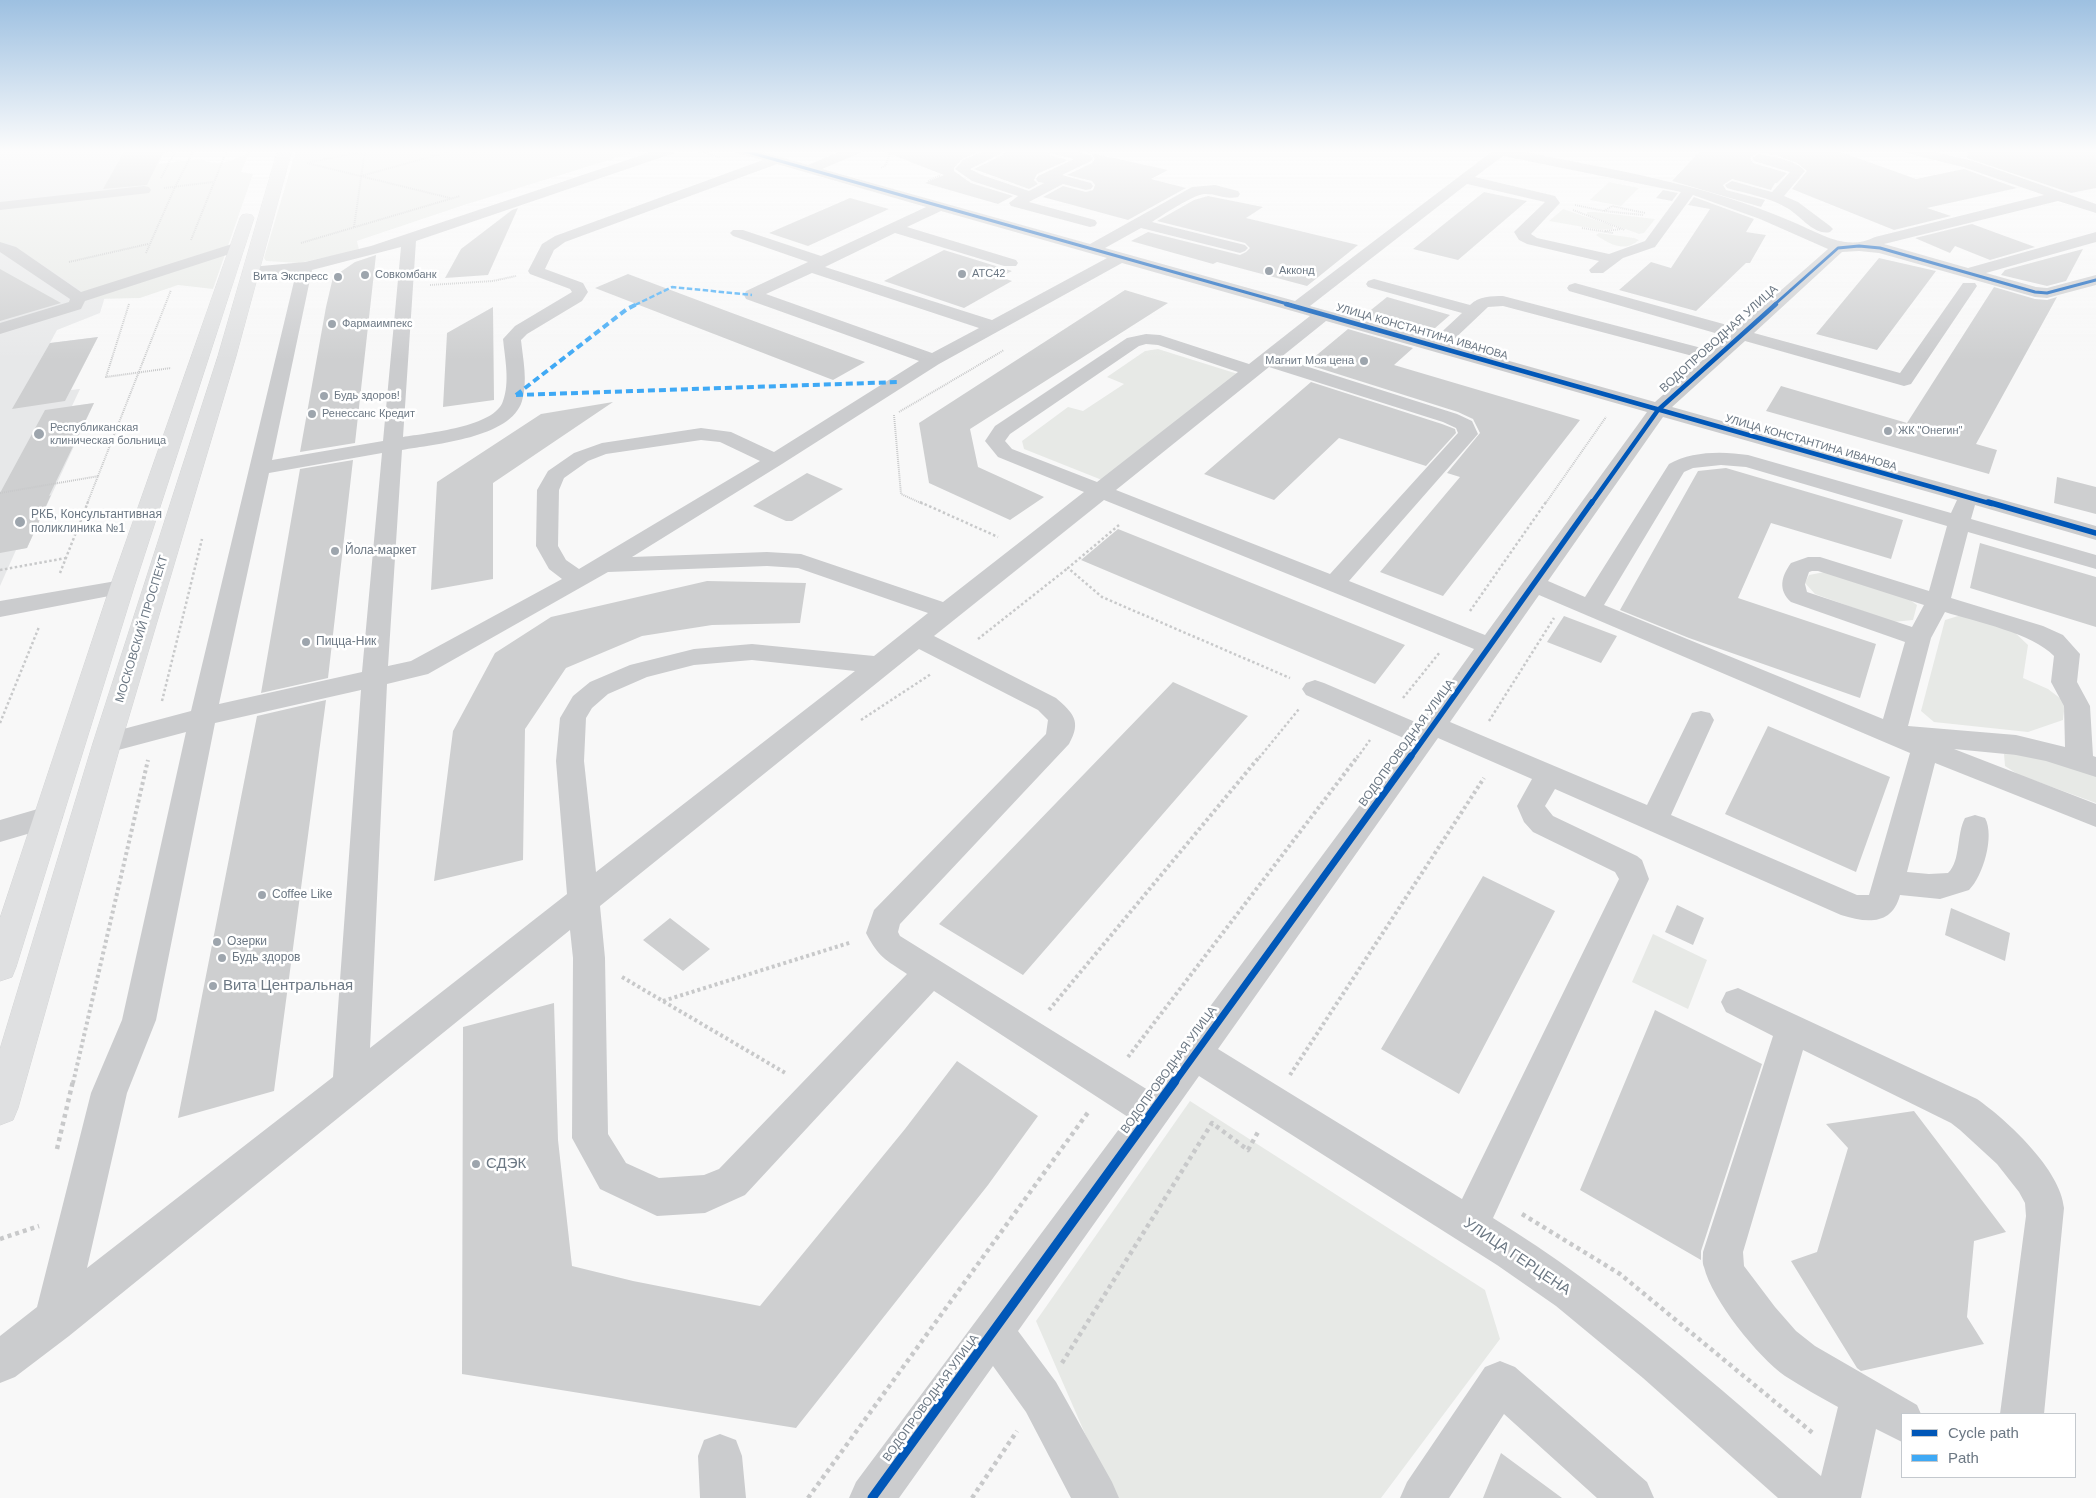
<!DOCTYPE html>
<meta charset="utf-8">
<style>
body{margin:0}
#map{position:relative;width:2096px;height:1498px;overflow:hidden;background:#f8f8f8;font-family:Helvetica,sans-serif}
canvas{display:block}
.legend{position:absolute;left:1901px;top:1413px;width:175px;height:65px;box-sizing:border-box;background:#fff;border:1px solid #c4c9ce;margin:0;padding:6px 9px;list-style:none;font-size:15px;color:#6c7884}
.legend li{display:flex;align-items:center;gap:10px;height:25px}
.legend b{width:25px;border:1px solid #c4c9ce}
</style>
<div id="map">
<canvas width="2096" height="1498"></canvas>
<ul class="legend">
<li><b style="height:6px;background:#0057b8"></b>Cycle path</li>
<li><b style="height:6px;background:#3fa9f5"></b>Path</li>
</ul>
</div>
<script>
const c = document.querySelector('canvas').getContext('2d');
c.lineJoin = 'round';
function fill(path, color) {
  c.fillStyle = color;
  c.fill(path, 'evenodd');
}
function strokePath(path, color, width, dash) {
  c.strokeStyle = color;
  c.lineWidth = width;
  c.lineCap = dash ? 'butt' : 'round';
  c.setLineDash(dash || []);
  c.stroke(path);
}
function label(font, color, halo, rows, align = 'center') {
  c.font = font + ' Helvetica,sans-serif';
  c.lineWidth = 5;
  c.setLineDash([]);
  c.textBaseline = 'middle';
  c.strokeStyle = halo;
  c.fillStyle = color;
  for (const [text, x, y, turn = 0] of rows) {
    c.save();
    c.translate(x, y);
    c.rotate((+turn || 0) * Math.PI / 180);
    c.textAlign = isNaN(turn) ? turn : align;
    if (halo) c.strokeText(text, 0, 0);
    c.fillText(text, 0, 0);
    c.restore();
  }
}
fill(new Path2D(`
 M0 150H165L119 251 100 313 57 330 50 343 98 337 71 390 80 389 72 406 94 403 27 548 16 550 0 586Z`), '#e7e8e9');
fill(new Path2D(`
 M296 150H641L464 205 357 241 359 250 299 263 266 261 264 258Z
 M250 151 241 172 253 174 213 289 178 285 140 298 94 299 8 242 0 244V210L146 188 157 164 201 159C216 168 237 160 250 151Z
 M1609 182 1639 188 1621 206 1590 200Z
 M1563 209 1613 226V229L1601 230 1549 221Z
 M1587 212H1595L1655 219 1644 233 1639 234 1587 215Z
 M1599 233 1634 238 1639 240C1624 253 1610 244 1596 235Z
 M1158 349 1241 375 1102 480 1024 449 1022 441 1068 407 1083 411 1124 384 1107 377 1145 351Z
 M1830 571 1900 593 1917 605 1913 620 1893 622 1815 594 1805 583 1809 575Z
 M1968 613 2009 627 2028 645 2023 678 2048 689 2065 702 2063 720 2028 732 1934 722 1921 711 1945 620Z
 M2004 754 2043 756 2096 774V803L2019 775 2005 766Z
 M1653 934 1707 960 1688 1009 1632 982Z
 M1190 1101 1485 1290 1500 1339 1381 1498H1113L1036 1321Z`), '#e7e9e6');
fill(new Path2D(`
 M125 150H164L147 185 103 189Z
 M886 150H982L962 159 954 168V171L971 183 1013 196 998 204 925 183 944 175 885 152Z
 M1006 150H1047L1050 155 1068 160 1037 174 1034 180 1038 184 1029 189 974 169 1003 155Z
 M1077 150 1168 170 1151 179 1186 188 1128 220 1043 197 1063 186 1086 192 1093 190 1095 185 1092 181 1067 175 1092 163 1095 159 1091 153Z
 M1701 150H1835L1916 179 1964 169 2017 188 1927 208 1951 216 1894 230 1792 189 1807 171 1797 163 1778 156 1759 152 1750 158 1753 163 1787 173 1777 183H1775L1771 190 1732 179 1723 185 1726 190 1765 200 1761 207 1672 181Z
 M1968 150H2096V188L2071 193 1967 158Z
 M1663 190 1678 193 1672 201 1656 198Z
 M1484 192 1527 201 1458 260 1413 249Z
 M1208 196 1263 207 1246 218 1358 245 1307 286 1217 262 1213 264 1131 241 1148 232 1240 255 1246 252 1250 248 1245 243 1157 221 1194 200Z
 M1694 197 1754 219 1746 232 1766 235 1750 263H1746L1696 311 1619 290 1651 262 1671 268 1710 209 1688 205Z
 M850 198 889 209 808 246 769 233Z
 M518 208 488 275 445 278 461 249 512 210Z
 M1972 224 2035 247 1990 260 1955 246 1950 253 1915 238Z
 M2083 249 2066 281 2047 286 2001 275 2005 270Z
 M944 250 1012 271 1000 277 1012 281 964 308 884 281Z
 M376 255 355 443 300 452 326 307 333 277 355 262Z
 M1879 258 1936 271 1877 350 1816 334Z
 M0 269 61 303 0 321Z
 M628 274 732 313 865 362 833 380 595 288Z
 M1994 287 2035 299 2047 300 2057 297 1976 444 1997 450 1989 474 1766 411 1781 386 1907 423Z
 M1125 290 1168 303 970 429 978 467 1044 497 1010 520 929 483 919 423Z
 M1387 297 1450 315 1426 336 1361 318Z
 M493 307 494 400 443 407 447 333Z
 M1348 329 1413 348 1394 365 1580 420 1443 596 1380 572 1460 477 1447 473 1480 433 1473 419 1458 412 1306 364Z
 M98 337 65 401 12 409 50 343Z
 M1311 382 1442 424 1455 429 1456 433 1426 466 1339 438 1274 500 1204 474Z
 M613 402 493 483V579L431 590 437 482 541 414Z
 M94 403 49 496 51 495 27 548 0 553V493L45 410Z
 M353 460 328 678 261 693 300 469Z
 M1726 468 1903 520 1891 559 1771 523 1738 598 1876 644 1860 698 1689 638 1620 610 1698 471Z
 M807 473 843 489 792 521H786L753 506Z
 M2057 477 2096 487V514L2054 503Z
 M1118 529 1163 547 1405 645 1375 684 1081 560Z
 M1980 543 2096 577V627L1970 588Z
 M707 581 806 583 800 623 712 625 642 636 566 668 525 729 523 860 434 881 453 731 495 653 551 617Z
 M1564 616 1617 636 1601 663 1547 642Z
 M1173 682 1248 716 1023 975 939 924Z
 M326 700 274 1091 178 1118 257 716Z
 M1768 726 1890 777 1856 872 1725 814Z
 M1483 876 1555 911 1459 1094 1381 1049Z
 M1677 905 1704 918 1693 945 1665 932Z
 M1951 908 2010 933 2005 961 1945 935Z
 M670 918 710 949 683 971 643 940Z
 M554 1003 558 1140 572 1266 633 1281 760 1306 905 1129 957 1061 1038 1116 988 1185 796 1428 462 1374 463 1027Z
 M1655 1010 1762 1064 1701 1251V1260L1580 1190Z
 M1914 1111 2006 1232 1974 1241 1967 1317 1984 1344 1861 1371 1857 1368 1791 1261 1817 1252 1848 1148 1826 1124Z
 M1501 1453 1562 1498H1483Z`), '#cecfd0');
const major = new Path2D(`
 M278 150H292L236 356 121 743 18 1108 13 1120 0 1125V1049L93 743 218 356Z
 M247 214 252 215 254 218 134 587 16 967 12 977 0 981V918L110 587 240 218 242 215Z`);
strokePath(major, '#d4d5d6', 1);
strokePath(new Path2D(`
 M471 150 478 155
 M694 150 720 157
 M164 152 184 150
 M310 162 373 150
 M307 163 450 198
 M881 168 886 165 891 150
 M361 176 455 150
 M161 178 176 150
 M928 181 941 175
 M164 188 213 182
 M1575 205 1604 211 1643 215
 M1573 210 1625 230
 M1604 211 1612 206 1645 213
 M354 227 365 150
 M1582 228 1613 233
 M1605 231 1621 229
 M191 240 227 150
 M301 243 460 196
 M146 253 175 187 194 150
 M69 262 148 244
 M430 285 493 281 516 276
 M129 304 106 377 171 368
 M899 412 1004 350
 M894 415 901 494 923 504
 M0 493 99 476
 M87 504 171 290
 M1545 504 1606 417`), '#c8c9ca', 2, [1, 1]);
strokePath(new Path2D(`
 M920 502 998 537
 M1119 525 1068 568 1102 597 1290 678
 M0 570 66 558
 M60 573 88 502
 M1470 611 1546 502
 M978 639 1068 568
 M1403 698 1440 652
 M162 701 202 539
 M861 720 931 674
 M1489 721 1554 618
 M0 723 39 627
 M1259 758 1299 709
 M1357 758 1370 740`), '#c8c9ca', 2.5, [2.5, 2.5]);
strokePath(new Path2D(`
 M622 977 787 1074
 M663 1001 852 942
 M1049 1010 1260 756
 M1128 1057 1358 756
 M1290 1075 1484 778
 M73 1083 148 760`), '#c8c9ca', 4, [3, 3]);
strokePath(new Path2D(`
 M57 1149 73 1081
 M1522 1214 1620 1274 1814 1434
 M0 1239 39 1226
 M1062 1363 1212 1123 1248 1150 1258 1132
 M808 1498 1089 1111
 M972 1498 1017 1431`), '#c8c9ca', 4.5, [4, 4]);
fill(new Path2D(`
 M657 150H676L674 153 416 241 403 437C427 433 495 427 503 401 510 382 505 359 503 339L515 326 572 292 570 289 530 274 528 271 542 244 555 236 763 160 736 153 735 150H755L808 165 844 150H861L860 153 822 169 1090 244 1192 187 1215 185 1238 191 1240 194 1238 197C1227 200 1215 193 1204 194 1193 195 1163 215 1152 222L1245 245 1248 248 1245 251 1240 253 1141 228 1105 248 1295 301 1494 150H1514C1608 169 1704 183 1793 222 1820 233 1846 252 1875 237L2044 195 1963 167 1906 153 1905 150H1926L1973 161 2096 204V213L2058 201 1884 244 1968 268 2096 232V242L1986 273 2036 287 2047 288 2096 275V285L2047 298 2035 297 1879 253 1859 251 1842 252 1754 333 1900 373 1963 283H1975L1977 286 1911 384 1904 386 1897 384 1745 341 1672 407 2096 526V540L1975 505 1971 519 2096 555V569L1968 532 1951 598 2043 626 2063 635 2080 654 2077 682 2090 706 2093 756 2096 757V777L2046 761 2016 755 1954 749 2096 804V827L1935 763 1907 872 1929 874 1948 873C1961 860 1956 835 1965 818L1975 815 1985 818C1995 836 1983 876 1969 890L1940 899 1900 895C1892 926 1866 923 1841 915L1555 789 1545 806 1553 816 1637 856 1642 860 1649 879 1493 1218C1612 1291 1716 1385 1821 1476L1838 1407C1820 1397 1802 1387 1785 1376 1758 1357 1712 1300 1704 1267 1702 1263 1703 1257 1703 1252L1773 1036 1726 1012 1721 1002 1726 992 1738 988 1977 1099C2007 1120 2061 1170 2064 1208L2044 1414H2000L2026 1216 2025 1203 2019 1192 1997 1164 1960 1130 1951 1123 1803 1050 1743 1252 1744 1266 1775 1307 1796 1331 1815 1346 1917 1405 1921 1414H1902V1442L1876 1429 1861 1498H1778L1643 1378 1556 1306 1497 1265 1199 1076 1018 1331 1056 1382 1112 1482 1119 1498H1071L1026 1412 993 1366 899 1498H849L856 1482 1128 1117 934 991 745 1195 705 1213 657 1216 600 1189 572 1138 573 958 570 930 69 1336 15 1377 0 1383V1336L37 1307 91 1093 122 1020 186 732 107 753 97 750 93 743 97 736 191 711 296 273 250 277 244 275 242 272 244 269 250 267 305 262 371 246ZM1503 156 1681 192 1645 241 1609 254 1537 238 1531 234 1560 203 1555 196 1475 177ZM777 164 926 207 821 256 743 230H733L730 233 733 236 808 262 746 291 744 295 746 299 919 361 774 452 731 432 701 428 602 443 574 453 548 471 537 490 536 546 549 569 562 579 411 661 388 666 402 450C435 444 511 438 522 401 528 382 523 359 521 340L527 334 582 301 588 292 583 283 545 269 554 250 565 242ZM1467 184 1545 202 1517 229 1514 232 1519 240 1527 244 1599 261 1589 270 1591 273H1603L1623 258 1655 247 1693 195 1760 219 1828 249 1738 328 1575 283 1569 285 1567 288 1569 291 1729 337 1713 351 1503 296C1491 296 1479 296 1470 305L1374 279 1368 281 1366 284 1368 287 1462 313 1433 340 1310 306ZM941 211 1107 258 992 320 825 267 895 233 1004 266H1016L1018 263 1016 260 907 227ZM401 247 383 441 272 460 312 270ZM1122 263 1310 316 1249 364 1160 335 1146 334 1127 338 995 426 985 441 998 457 1084 492 943 602 801 554 767 552 632 557 782 464 939 364ZM812 273 979 328 932 353 766 294ZM1503 306 1704 359 1655 402 1449 344 1488 307ZM1326 321 1647 412 1485 635 1349 581 1478 434 1472 421 1457 414 1280 358ZM1146 344 1158 345 1238 372 1097 482 1012 449 1005 441 1010 434 1139 346ZM1269 367 1443 422 1456 428 1458 433 1330 574 1116 490ZM1663 417 1957 500 1951 513 1748 455C1723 451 1691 451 1669 464L1585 597 1548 581ZM701 440 720 442 760 461 579 569 566 560 558 546 559 490 564 478 588 461 606 454ZM382 453 362 672 219 704 269 473ZM1721 465 1746 467 1947 526 1929 591 1820 557H1808L1791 563C1781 577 1778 590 1791 602L1905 642 1883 719 1604 605 1684 472 1693 468ZM1104 500 1474 649 1420 724 1324 683 1315 680 1306 683 1302 689 1306 695 1408 740 1148 1090 900 936 898 932 900 924 1069 744C1082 721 1073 713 1056 698L934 636ZM767 566 798 568 928 613 874 656 752 644 694 649 630 665 590 682 573 696 560 718 556 761 567 894 370 1048 387 684 428 674 608 572ZM1812 571H1818L1924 605 1912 627 1807 592 1805 584 1809 572ZM1539 595 1910 753 1869 895H1857L1671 815 1714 720 1710 713 1701 711 1692 713 1647 805 1450 722ZM1945 612C1976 622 2032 633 2054 656L2051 682 2064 706 2065 747 2016 735 1908 726 1931 638ZM919 649 1038 710 1048 720 1046 734 874 910 866 933C879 958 885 959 907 974L719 1169 704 1175 659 1178 626 1163 608 1134 605 958 600 906ZM752 660 855 671 596 872 584 761 586 718 592 708 608 694 647 677 694 665ZM361 690 333 1077 87 1268 127 1093 156 1020 215 723ZM1438 738 1532 779 1517 806 1524 822 1533 832 1615 872 1619 879 1462 1199 1218 1049Z
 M986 150H1004L1002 153 970 169 982 175 1029 191 1044 183 1038 182 1036 179 1038 176 1074 159 1050 153 1049 150H1070L1091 155 1093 158 1091 161 1062 175 1091 183 1093 186 1091 189 1086 190 1063 184 1029 202 1095 220 1097 223 1095 226 1090 227 1011 206 1009 203 1018 196 972 181 955 169 963 160Z
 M1759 154C1773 157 1796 160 1805 171L1784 196 1798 202 1830 226 1833 229 1830 232C1814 236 1800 215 1787 208 1769 197 1747 194 1727 188L1725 185 1732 181 1772 192 1790 172 1754 161 1752 158Z
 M144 186 149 187 151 190 149 193 0 210V202Z
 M0 242 16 247 81 292 232 244H242L245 247 242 250 85 301 81 309 0 334V323L69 302 70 299 0 252Z
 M122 580 130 582 134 587 130 592 0 617V601Z
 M48 806 58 809 63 817 58 825 0 842V820Z
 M1500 1361 1515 1367 1647 1482 1654 1498H1597L1504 1414 1449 1498H1400L1407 1482 1485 1367Z
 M720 1434 736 1440 742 1456 746 1498H700L698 1456 704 1440Z`), '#cbccce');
fill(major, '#dfe0e1');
strokePath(new Path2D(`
 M635 305 672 287 752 295`), '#3fa9f5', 2.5, [5.5, 2.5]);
strokePath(new Path2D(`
 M516 395 898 382
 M516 395 627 309 637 304`), '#3fa9f5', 4, [7, 4]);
strokePath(new Path2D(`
 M741 150 1291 305
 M1774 305 1838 248 1859 246 1880 248 2035 292 2047 293 2096 280`), '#0057b8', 3);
strokePath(new Path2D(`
 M1286 304 1992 504
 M1591 504 1658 410 1776 304`), '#0057b8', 4.5);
strokePath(new Path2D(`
 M1988 502 2096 533
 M1410 758 1592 502`), '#0057b8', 5.5);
strokePath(new Path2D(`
 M1174 1083 1411 756`), '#0057b8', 7);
strokePath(new Path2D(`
 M872 1498 1175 1081`), '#0057b8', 9);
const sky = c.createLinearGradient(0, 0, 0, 360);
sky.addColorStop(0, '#9dc0e1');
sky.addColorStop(0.42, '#fcfcfc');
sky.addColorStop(1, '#fcfcfc00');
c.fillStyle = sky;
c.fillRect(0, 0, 2096, 360);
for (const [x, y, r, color] of [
 [1269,271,5,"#9da5ad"],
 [962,274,5,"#9da5ad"],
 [365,275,5,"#9da5ad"],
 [338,277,5,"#9da5ad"],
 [332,324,5,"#9da5ad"],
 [1364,361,5,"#9da5ad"],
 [324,396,5,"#9da5ad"],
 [312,414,5,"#9da5ad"],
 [1888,431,5,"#9da5ad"],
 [39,434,6,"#9da5ad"],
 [20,522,6,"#9da5ad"],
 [335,551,5,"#9da5ad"],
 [306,642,5,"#9da5ad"],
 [262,895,5,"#9da5ad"],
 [217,942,5,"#9da5ad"],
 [222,958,5,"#9da5ad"],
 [213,986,5,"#9da5ad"],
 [476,1164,5,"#9da5ad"]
]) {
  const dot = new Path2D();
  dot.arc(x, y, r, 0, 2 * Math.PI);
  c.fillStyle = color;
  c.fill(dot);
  strokePath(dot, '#fff', 2);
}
label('11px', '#6c7884', '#fff', [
 ["Акконд",1279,271],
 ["АТС42",972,274],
 ["Совкомбанк",375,275],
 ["Вита Экспресс",328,277,"right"],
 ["Фармаимпекс",342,324],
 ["Магнит Моя цена",1354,361,"right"],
 ["Будь здоров!",334,396],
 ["Ренессанс Кредит",322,414],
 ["Республиканская",50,428],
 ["клиническая больница",50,441],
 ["ЖК \"Онегин\"",1898,431]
], 'left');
label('11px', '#6c7884', '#fff', [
 ["УЛИЦА КОНСТАНТИНА ИВАНОВА",1422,332,16],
 ["УЛИЦА КОНСТАНТИНА ИВАНОВА",1811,443,16]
]);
label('12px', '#6c7884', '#fff', [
 ["ВОДОПРОВОДНАЯ УЛИЦА",1719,339,-42],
 ["МОСКОВСКИЙ ПРОСПЕКТ",142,629,-73],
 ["ВОДОПРОВОДНАЯ УЛИЦА",1407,743,-54],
 ["ВОДОПРОВОДНАЯ УЛИЦА",1169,1070,-54],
 ["ВОДОПРОВОДНАЯ УЛИЦА",931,1398,-54]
]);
label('12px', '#6c7884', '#fff', [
 ["РКБ, Консультантивная",31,515],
 ["поликлиника №1",31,529],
 ["Йола-маркет",345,551],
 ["Пицца-Ник",316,642],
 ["Coffee Like",272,895],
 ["Озерки",227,942],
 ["Будь здоров",232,958]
], 'left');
label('15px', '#6c7884', '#fff', [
 ["Вита Центральная",223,986],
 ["СДЭК",486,1164]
], 'left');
label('15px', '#6c7884', '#fff', [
 ["УЛИЦА ГЕРЦЕНА",1517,1257,34]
]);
</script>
